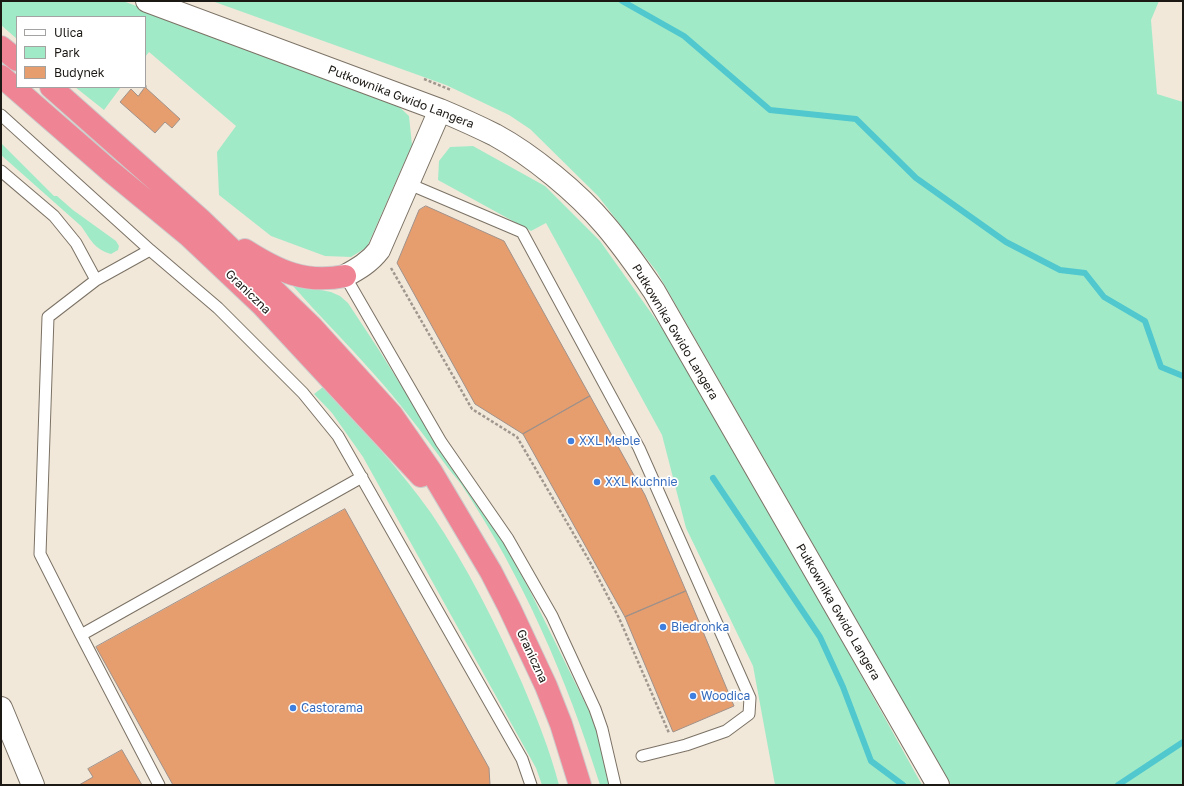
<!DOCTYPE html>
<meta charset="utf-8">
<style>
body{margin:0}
#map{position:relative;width:1184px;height:786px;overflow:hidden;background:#f2e8da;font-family:"Golos Text",sans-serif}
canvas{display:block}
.frame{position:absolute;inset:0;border:2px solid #1c1814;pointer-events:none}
.legend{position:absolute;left:16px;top:16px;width:130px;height:72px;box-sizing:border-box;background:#fff;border:1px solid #a4a3a1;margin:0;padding:5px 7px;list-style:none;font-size:12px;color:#1c1814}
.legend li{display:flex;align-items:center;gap:8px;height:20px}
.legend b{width:20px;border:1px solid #a4a3a1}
</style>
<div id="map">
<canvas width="1184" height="786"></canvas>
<div class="frame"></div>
<ul class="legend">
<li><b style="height:5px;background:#fff"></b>Ulica</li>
<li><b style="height:11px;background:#a1eac8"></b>Park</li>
<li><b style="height:11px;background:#e69e6f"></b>Budynek</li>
</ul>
</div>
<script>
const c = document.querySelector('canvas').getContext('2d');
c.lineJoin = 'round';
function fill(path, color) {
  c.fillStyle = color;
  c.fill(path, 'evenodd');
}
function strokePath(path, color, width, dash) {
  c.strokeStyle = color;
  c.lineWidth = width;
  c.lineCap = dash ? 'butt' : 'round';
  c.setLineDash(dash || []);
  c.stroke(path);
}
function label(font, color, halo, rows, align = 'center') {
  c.font = font + ' "Golos Text",sans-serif';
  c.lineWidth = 3.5;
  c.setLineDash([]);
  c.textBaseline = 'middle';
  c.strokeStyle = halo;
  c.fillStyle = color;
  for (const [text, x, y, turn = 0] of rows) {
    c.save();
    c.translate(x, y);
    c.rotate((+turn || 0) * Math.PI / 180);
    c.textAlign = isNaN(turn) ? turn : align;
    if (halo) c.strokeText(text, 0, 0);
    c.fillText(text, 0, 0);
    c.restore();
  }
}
fill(new Path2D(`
 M1 1H123L394 102 409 116 412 145 367 247 351 257 325 256 271 236 219 195 217 152 236 126 149 52 145 57V17H17V39L1 25Z
 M212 1H1159L1151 20 1157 94 1183 102V785H951L657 272 598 196 530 129 509 115 446 85Z
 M75 87H121L104 110Z
 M1 143 54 196H57L73 210 116 241 119 246 118 250 111 254C94 249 91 240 81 226L1 155Z
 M473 146 545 186 600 241 664 331 846 648 922 785H775L753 666 686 528 662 435 546 223 531 231 438 180 439 161 450 147Z
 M295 285 331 292 340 296 348 303 379 350 432 435 473 494 502 540 529 589 591 715 600 743 609 785H600C567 679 523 577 461 484 457 479 452 473 448 468 424 435 400 403 373 373 347 343 319 316 293 286Z
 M323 387C361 427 399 468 431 513 467 566 496 624 522 683 536 716 550 750 559 785H542L536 768 363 457 332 413 314 394Z`), '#a1eac8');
strokePath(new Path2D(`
 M622 1 684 36 770 110 856 119 916 178 1006 242 1060 270 1085 273 1104 297 1145 321 1161 367 1183 376
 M713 478 820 637 843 687 871 761 903 785
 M1118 785 1183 742`), '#50c8ce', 6);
const building = new Path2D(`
 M146 86V88L180 119 172 128 165 122 155 133 120 102 131 89 138 96Z
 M426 206 504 241 590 396 523 434 475 404 397 263 419 210Z
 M590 396 645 495 686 591 625 617 523 434Z
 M345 509 489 768 490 785H173L96 647Z
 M686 591 734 706 673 732 625 617Z
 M122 750 142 785H79L93 777 88 769Z`);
fill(building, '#e69e6f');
strokePath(building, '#a09189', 1);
const service = new Path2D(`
 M1 115 150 250 218 308 303 393 338 436 522 759 531 785
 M1 171 54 216 76 243 96 280
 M409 184 522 232 639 448 750 698 749 714 726 731 686 745 642 756
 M150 250 96 280 48 317 40 554 81 635 362 477
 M345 276 441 442 508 539 552 616 595 709 602 729 615 785
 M81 635 159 785`);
const minor = new Path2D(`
 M1 708 33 785`);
const tertiary = new Path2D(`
 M147 1 440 110C459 118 477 126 495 135 532 155 578 193 605 225 623 246 639 269 654 291L938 785
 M345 276C358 269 370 262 379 250L440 110`);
const trunk = new Path2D(`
 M1 47 17 60
 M1 76 109 170 189 236 262 305 421 476
 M51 87 200 219 312 327 392 415 431 471 491 572 509 607 546 686 561 724 580 785
 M245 250C278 271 305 284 345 276`);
strokePath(service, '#7b7265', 13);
strokePath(minor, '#7b7265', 24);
strokePath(tertiary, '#7b7265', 24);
strokePath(trunk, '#cdcccb', 24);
strokePath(new Path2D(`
 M424 79 451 90
 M391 268 472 409 517 437 590 562 619 618 669 733`), '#a0988e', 2.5, [3, 2]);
strokePath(service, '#fff', 11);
strokePath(minor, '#fff', 22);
strokePath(tertiary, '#fff', 22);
strokePath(trunk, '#ee8494', 22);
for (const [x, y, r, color] of [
 [571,441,4,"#3f7fe0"],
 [597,482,4,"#3f7fe0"],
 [663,627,4,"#3f7fe0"],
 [693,696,4,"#3f7fe0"],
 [293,708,4,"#3f7fe0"]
]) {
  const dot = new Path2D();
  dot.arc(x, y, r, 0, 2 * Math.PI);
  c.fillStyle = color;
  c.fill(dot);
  strokePath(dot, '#fff', 1.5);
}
label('12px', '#1c1814', '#fff', [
 ["Pułkownika Gwido Langera",401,97,21],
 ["Graniczna",248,292,44],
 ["Pułkownika Gwido Langera",675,332,59],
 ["Pułkownika Gwido Langera",838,612,60],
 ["Graniczna",532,656,65]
]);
label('12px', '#366cbe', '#fff', [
 ["XXL Meble",579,441],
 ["XXL Kuchnie",605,482],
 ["Biedronka",671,627],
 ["Woodica",701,696],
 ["Castorama",301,708]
], 'left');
</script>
